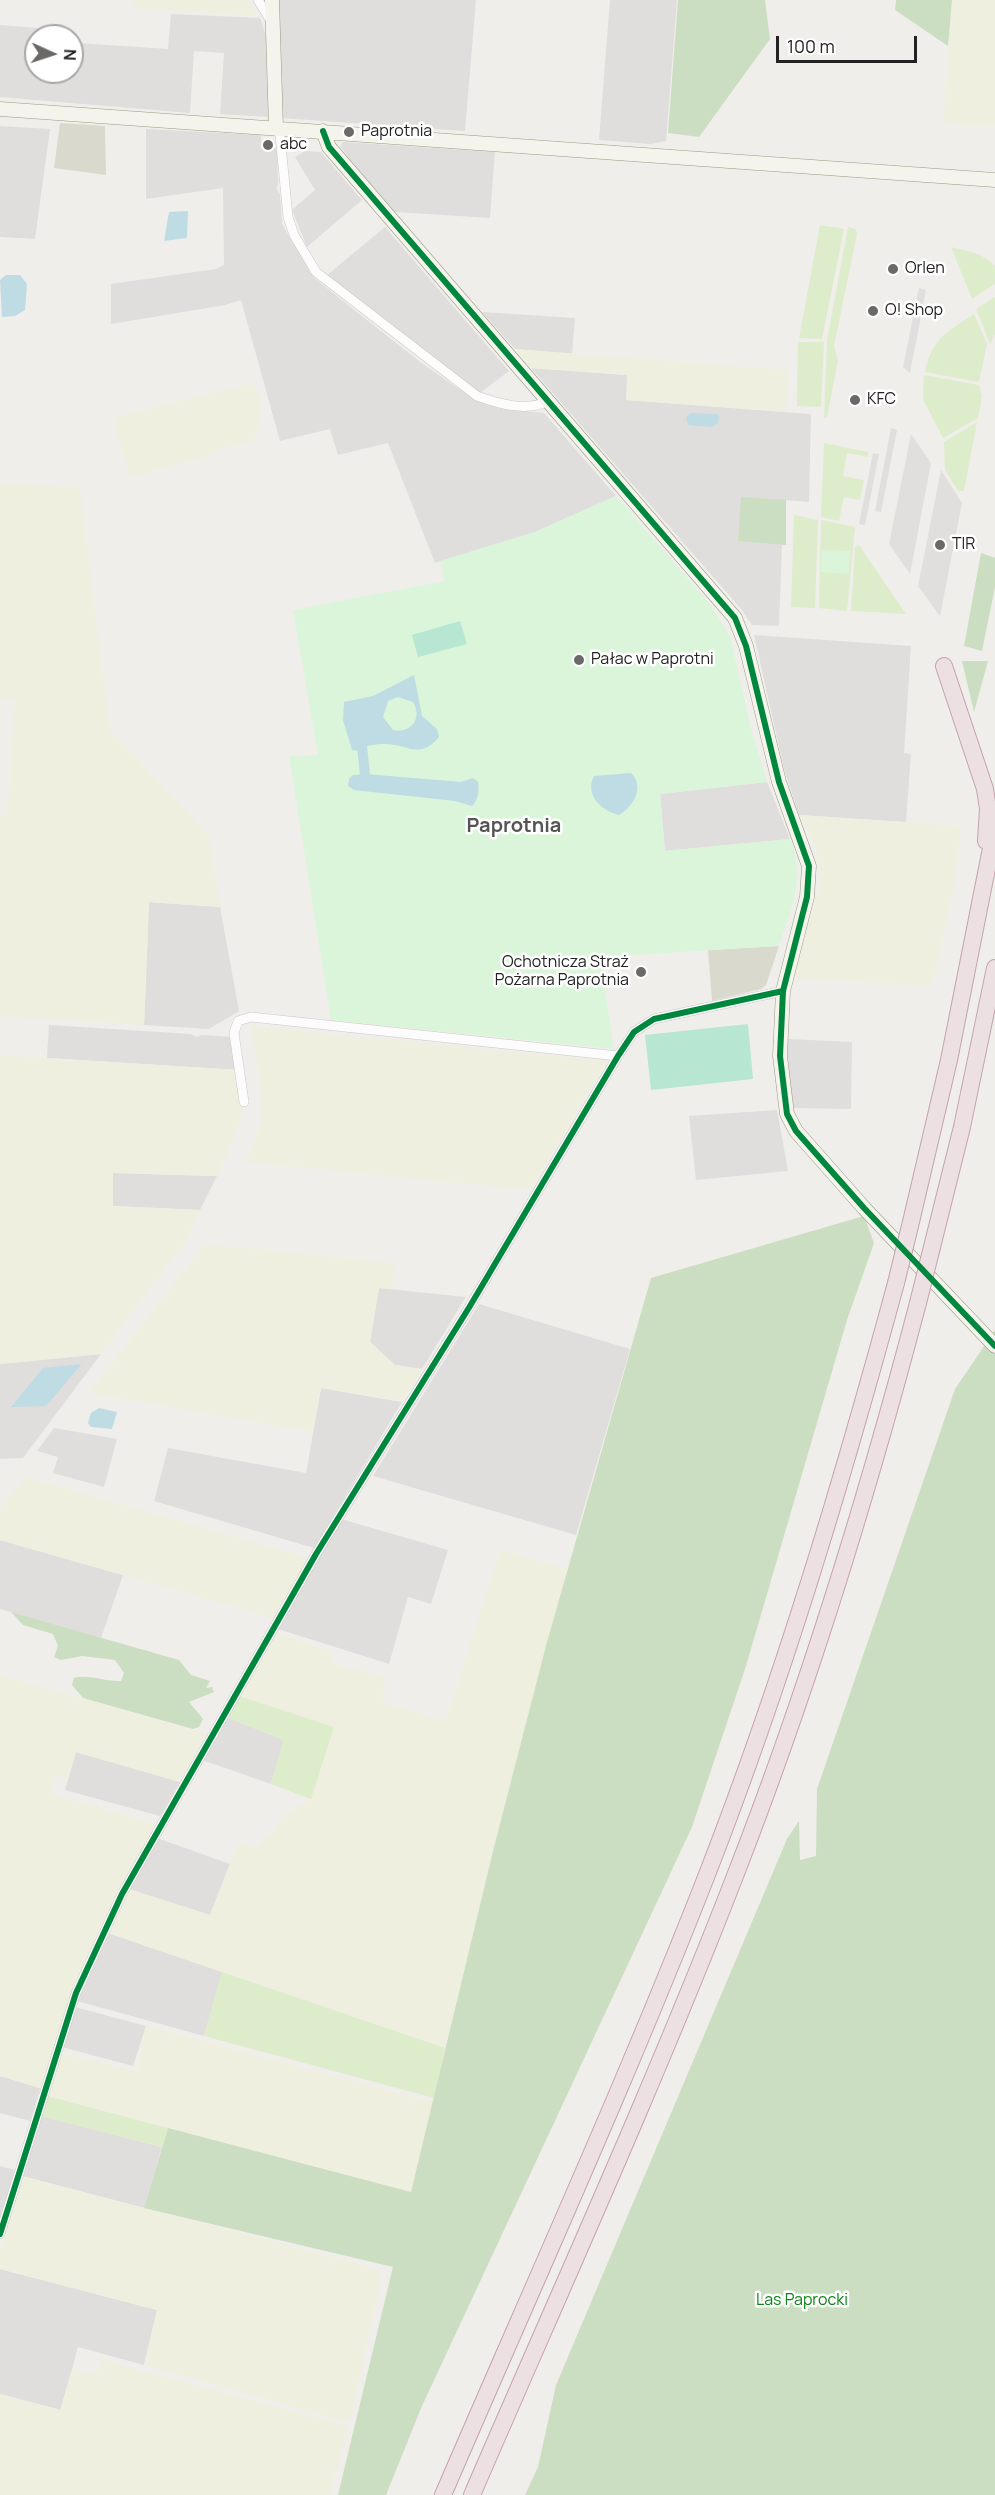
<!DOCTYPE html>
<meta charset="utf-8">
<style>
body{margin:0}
#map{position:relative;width:995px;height:2495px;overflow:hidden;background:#f0eeeb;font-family:Manrope,sans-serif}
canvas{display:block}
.north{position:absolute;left:24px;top:24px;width:60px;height:60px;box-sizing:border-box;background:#fff;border:2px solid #a7a7a7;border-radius:50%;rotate:93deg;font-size:16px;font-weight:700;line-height:24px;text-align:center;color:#222}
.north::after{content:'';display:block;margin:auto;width:21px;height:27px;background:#6a6968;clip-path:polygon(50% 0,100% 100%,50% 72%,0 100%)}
.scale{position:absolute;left:776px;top:36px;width:141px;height:27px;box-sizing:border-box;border:3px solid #222;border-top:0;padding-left:8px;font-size:18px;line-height:21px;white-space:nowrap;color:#222;-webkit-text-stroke:4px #fff;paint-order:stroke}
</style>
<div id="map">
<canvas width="995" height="2495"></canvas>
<div class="north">N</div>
<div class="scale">100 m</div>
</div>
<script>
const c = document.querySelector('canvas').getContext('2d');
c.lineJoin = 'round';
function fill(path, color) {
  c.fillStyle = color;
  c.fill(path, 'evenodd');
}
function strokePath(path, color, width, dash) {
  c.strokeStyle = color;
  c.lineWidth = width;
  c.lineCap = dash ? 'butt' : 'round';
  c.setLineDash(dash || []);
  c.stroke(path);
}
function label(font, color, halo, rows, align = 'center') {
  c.font = font + ' Manrope,sans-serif';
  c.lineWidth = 5;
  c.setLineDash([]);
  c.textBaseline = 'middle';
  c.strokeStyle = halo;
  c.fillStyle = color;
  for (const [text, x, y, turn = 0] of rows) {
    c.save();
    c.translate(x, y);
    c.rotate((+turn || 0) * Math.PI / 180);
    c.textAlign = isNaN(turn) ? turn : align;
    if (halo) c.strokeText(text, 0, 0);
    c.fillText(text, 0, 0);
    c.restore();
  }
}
fill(new Path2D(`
 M277 0H476L465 131 281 118Z
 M610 0H677L666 141 651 144 599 140Z
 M171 14 260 18 267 39 270 117 220 114 224 53 194 51 190 113 0 97V25L73 31 77 43 168 49ZM36 36H72V72H36Z
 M0 126 50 129 35 239 0 237Z
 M146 129 261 135V149L277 148 278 185 276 188 280 194 282 224 314 278 420 362 475 400 498 408 544 413 616 496 535 532 435 563 388 443 338 455 330 429 280 441 241 300 225 305 111 324V284L216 269 224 265 223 188 146 199Z
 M343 142 495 152 490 218 395 212 351 161 340 146Z
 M305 151 321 152 362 200 307 247 292 210 315 190 295 157Z
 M385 227 509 371 480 393 439 365 326 276Z
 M482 312 575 318 572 354 515 349Z
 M531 368 627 375V400L811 414 809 502 786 500V545H782L779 626 752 625 741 609Z
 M754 635 911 646 904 753 911 754 906 822 799 815 784 769Z
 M767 782 790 839 665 851 660 794Z
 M149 902 220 907 239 1011 209 1029 144 1025Z
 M49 1025 191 1034 197 1037 201 1035 234 1037 238 1070 47 1058Z
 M788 1039 852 1042 851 1109 793 1108 788 1070Z
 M777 1110 788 1171 696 1180 689 1116Z
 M113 1173 217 1176 200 1210 113 1206Z
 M379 1288 466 1297 422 1369 395 1365 370 1342Z
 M479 1304 630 1349 576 1535 373 1476Z
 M101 1354 23 1458 0 1459V1364Z
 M321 1388 402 1402 314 1548 154 1501 168 1448 306 1473Z
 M54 1428 117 1439 104 1487 53 1473 58 1457 37 1451Z
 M341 1519 448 1550 431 1604 408 1597 389 1664 278 1629Z
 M0 1540 123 1575 101 1638 0 1609Z
 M226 1717 284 1740 271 1784 202 1760Z
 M76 1752 180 1782 160 1816 65 1790Z
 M157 1838 230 1864 210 1915 129 1889Z
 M108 1933 222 1972 204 2036 77 2001Z
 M75 2007 146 2026 133 2066 62 2047Z
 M0 2076 40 2088 30 2121 0 2113Z
 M41 2116 162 2147 144 2208 22 2176Z
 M0 2166 15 2170 0 2220Z
 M0 2269 157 2310 144 2365 78 2347 61 2410 0 2394Z`), '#dfdedc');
fill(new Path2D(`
 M60 123 105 126 106 175 54 168Z
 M779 946 766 985 761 989 712 1001 708 950Z`), '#d9d9cd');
fill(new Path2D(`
 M134 0H249L256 16 134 8Z
 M952 0H995V126L943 124Z
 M515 349 788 370 786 412 626 400 627 375 531 368Z
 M254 383 262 409 254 441 218 450 213 455 131 477 114 427V417Z
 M0 482 80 488 110 729 209 836 220 907 149 902 144 1025 0 1016V815H7L15 700 0 698Z
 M799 815 962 826 953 890 932 986 792 978 818 891 820 875 815 847Z
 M251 1026 607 1061 530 1190 246 1162 262 1122V1097Z
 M0 1055 238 1070 242 1111 239 1125 217 1176 113 1173V1206L200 1210 187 1239 101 1354 0 1364Z
 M205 1244 395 1263 392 1289 379 1288 370 1342 395 1365 422 1369 402 1402 321 1388 313 1432 89 1393Z
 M26 1477 309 1558 273 1618 0 1540V1509Z
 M500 1550 567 1569 493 1851 445 2048 108 1933 129 1889 210 1915 238 1843 255 1848 274 1831 284 1815 311 1799 334 1727 239 1696 276 1632 333 1653 331 1659 337 1665 386 1677 382 1702 446 1721Z
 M0 1675 206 1734 180 1782 76 1752 68 1779 56 1776 51 1794 155 1824 72 1990 40 2088 0 2076Z
 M146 2026 433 2102 411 2192 47 2096 61 2053 137 2071Z
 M22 2176 363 2265 377 2271 381 2278 351 2418 344 2421 144 2365 157 2310 0 2269V2249Z
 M101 2360 345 2425 348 2430 329 2495H0V2394L60 2410 72 2369 96 2375Z`), '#efefdf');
fill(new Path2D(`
 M820 225 844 229 822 339 799 338Z
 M848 227 855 229 857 234 834 346 838 361 827 417 824 418 827 340Z
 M951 247C968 251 983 253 995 266V284L972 299Z
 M995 297V334L990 344 976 309Z
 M974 314 987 344 979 382 925 372C932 338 947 332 974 314Z
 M798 342H824L821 407 797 406Z
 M924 375 979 385 982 396 978 418 943 438 923 399Z
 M977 422 964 491H958L945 470 944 442Z
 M824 443 868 452V457L847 453 843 476 864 480 860 500 844 497 839 521 821 517Z
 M794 515 818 520 815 608 791 607Z
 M821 520 855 527 847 611 819 608Z
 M859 545 906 614 851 611 855 547Z
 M239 1696 334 1727 311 1799 271 1784 284 1740 226 1717Z
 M222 1972 445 2048 434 2098 204 2036Z
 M47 2096 168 2128 162 2147 41 2116Z`), '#ddeccb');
fill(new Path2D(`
 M678 0H765L770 39 699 137 668 133Z
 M896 0H952L948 46 895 10Z
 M741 497 786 500V545L738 541Z
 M981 553 995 558V587L982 651 964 646Z
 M962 661H988L974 712Z
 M864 1216 874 1243 847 1320 746 1666 692 1827 422 2406 386 2495H338L393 2267 144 2208 168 2128 411 2192 493 1851 547 1642 651 1278Z
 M995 1330V2495H525L538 2467 556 2385 787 1839 799 1821 800 1860 816 1856 817 1789 955 1389Z
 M11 1612 179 1660 191 1675 210 1681 206 1688 212 1687 214 1692 189 1702 203 1719 199 1727 193 1729 83 1698 72 1685 74 1678C89 1674 105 1682 121 1681L124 1673 115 1660 82 1656 61 1660 54 1657 58 1646 53 1634 23 1625Z`), '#cbdec1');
fill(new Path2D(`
 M616 496 709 603 730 636 752 733 767 782 660 794 665 851 790 839C806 880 792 906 779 946L600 957 614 1049 331 1020 289 756 318 755 293 610 445 581 440 561 535 532Z
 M822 550 850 551 849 574 821 572Z`), '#daf5da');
fill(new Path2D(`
 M460 621 467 644 418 657 412 635Z
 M748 1024 753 1079 651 1090 645 1035Z`), '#b7e6d2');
fill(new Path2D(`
 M919 288 926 290 910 373 903 367Z
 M891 428 897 430 881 512 875 511Z
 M911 434 931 463 910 574 889 544Z
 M873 453 879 454 865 525 859 524Z
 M941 470 962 503 940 616 918 586Z`), '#e0dfde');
fill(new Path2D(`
 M188 211 187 238 164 241 169 212Z
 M6 275H20L27 284 25 310 15 316 2 317 0 280Z
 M690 413 716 414 719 415 718 423 712 427 688 425 686 418Z
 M414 675 422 716 437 729 439 737C419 760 410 745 387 744 379 743 370 746 362 747L359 751 352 750 343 720 344 702 373 696ZM398 697 413 702C423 718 411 734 393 730L383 717 388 701Z
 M631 773C645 787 634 806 619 815 602 811 584 795 594 776Z
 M365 774 461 782 473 778 478 782C479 791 479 799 472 806L455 801 354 790 348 786 349 779 353 775Z
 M80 1364 81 1365 46 1406 11 1407 43 1368Z
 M99 1408 117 1412 112 1429 91 1427 88 1423 91 1413Z`), '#bfdbe3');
strokePath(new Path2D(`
 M362 747 365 774`), '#bfdbe3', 10);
const street = new Path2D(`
 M258 0 271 21
 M276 128 280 135 288 217 294 235 316 272 477 396C499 404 527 412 548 401
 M244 1102 234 1033 238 1021 251 1017 618 1056
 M0 2234 76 1993 122 1894 316 1554 470 1306 618 1056 634 1032 654 1019 783 991`);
const secondary = new Path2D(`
 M272 0 276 128
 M0 109 995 180
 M323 131 329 147 735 618 746 646 779 782 809 866 807 897 783 991 780 1056 787 1114 796 1131 864 1208 995 1346`);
const highway = new Path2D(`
 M944 666 985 789 988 809 986 841
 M910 1226 949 1060 995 828
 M932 1247 962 1127 995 968
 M443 2495C532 2288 626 2082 708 1872 783 1679 842 1482 896 1283
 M472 2495C561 2289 654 2085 735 1876 808 1689 867 1497 918 1303`);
strokePath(street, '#c9c8c7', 10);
strokePath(secondary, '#999a82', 15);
strokePath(highway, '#c5a2ac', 18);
strokePath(street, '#fdfcfc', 9);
strokePath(secondary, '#f4f4ed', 14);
strokePath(highway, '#ece0e2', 16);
const highwayBridge = new Path2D(`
 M896 1283 910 1226
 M918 1303 932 1247`);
strokePath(highwayBridge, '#c5a2ac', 18, []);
strokePath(highwayBridge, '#ece0e2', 16);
strokePath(new Path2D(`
 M323 131 329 147 735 618 746 646 779 782 809 866 807 897 783 991 780 1056 787 1114 796 1131 864 1208 995 1346
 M0 2234 76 1993 122 1894 316 1554 470 1306 618 1056 634 1032 654 1019 783 991`), '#00873e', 6);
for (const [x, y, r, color] of [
 [349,132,6,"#6a6968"],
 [268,145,6,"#6a6968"],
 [893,269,6,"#6a6968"],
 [873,311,6,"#6a6968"],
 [855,400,6,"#6a6968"],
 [940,545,6,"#6a6968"],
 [579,660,6,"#6a6968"],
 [641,972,6,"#6a6968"]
]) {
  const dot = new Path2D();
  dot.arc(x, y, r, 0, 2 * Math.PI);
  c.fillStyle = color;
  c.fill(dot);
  strokePath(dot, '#fff', 2);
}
label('16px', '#222', '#fff', [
 ["Paprotnia",361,132],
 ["abc",280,145],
 ["Orlen",905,269],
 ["O! Shop",885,311],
 ["KFC",867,400],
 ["TIR",952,545],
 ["Pałac w Paprotni",591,660],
 ["Ochotnicza Straż",629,963,"right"],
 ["Pożarna Paprotnia",629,981,"right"]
], 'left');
label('16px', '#0c8416', '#fff', [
 ["Las Paprocki",802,2301]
]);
label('bold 20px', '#555', '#fff', [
 ["Paprotnia",514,826]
]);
</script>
